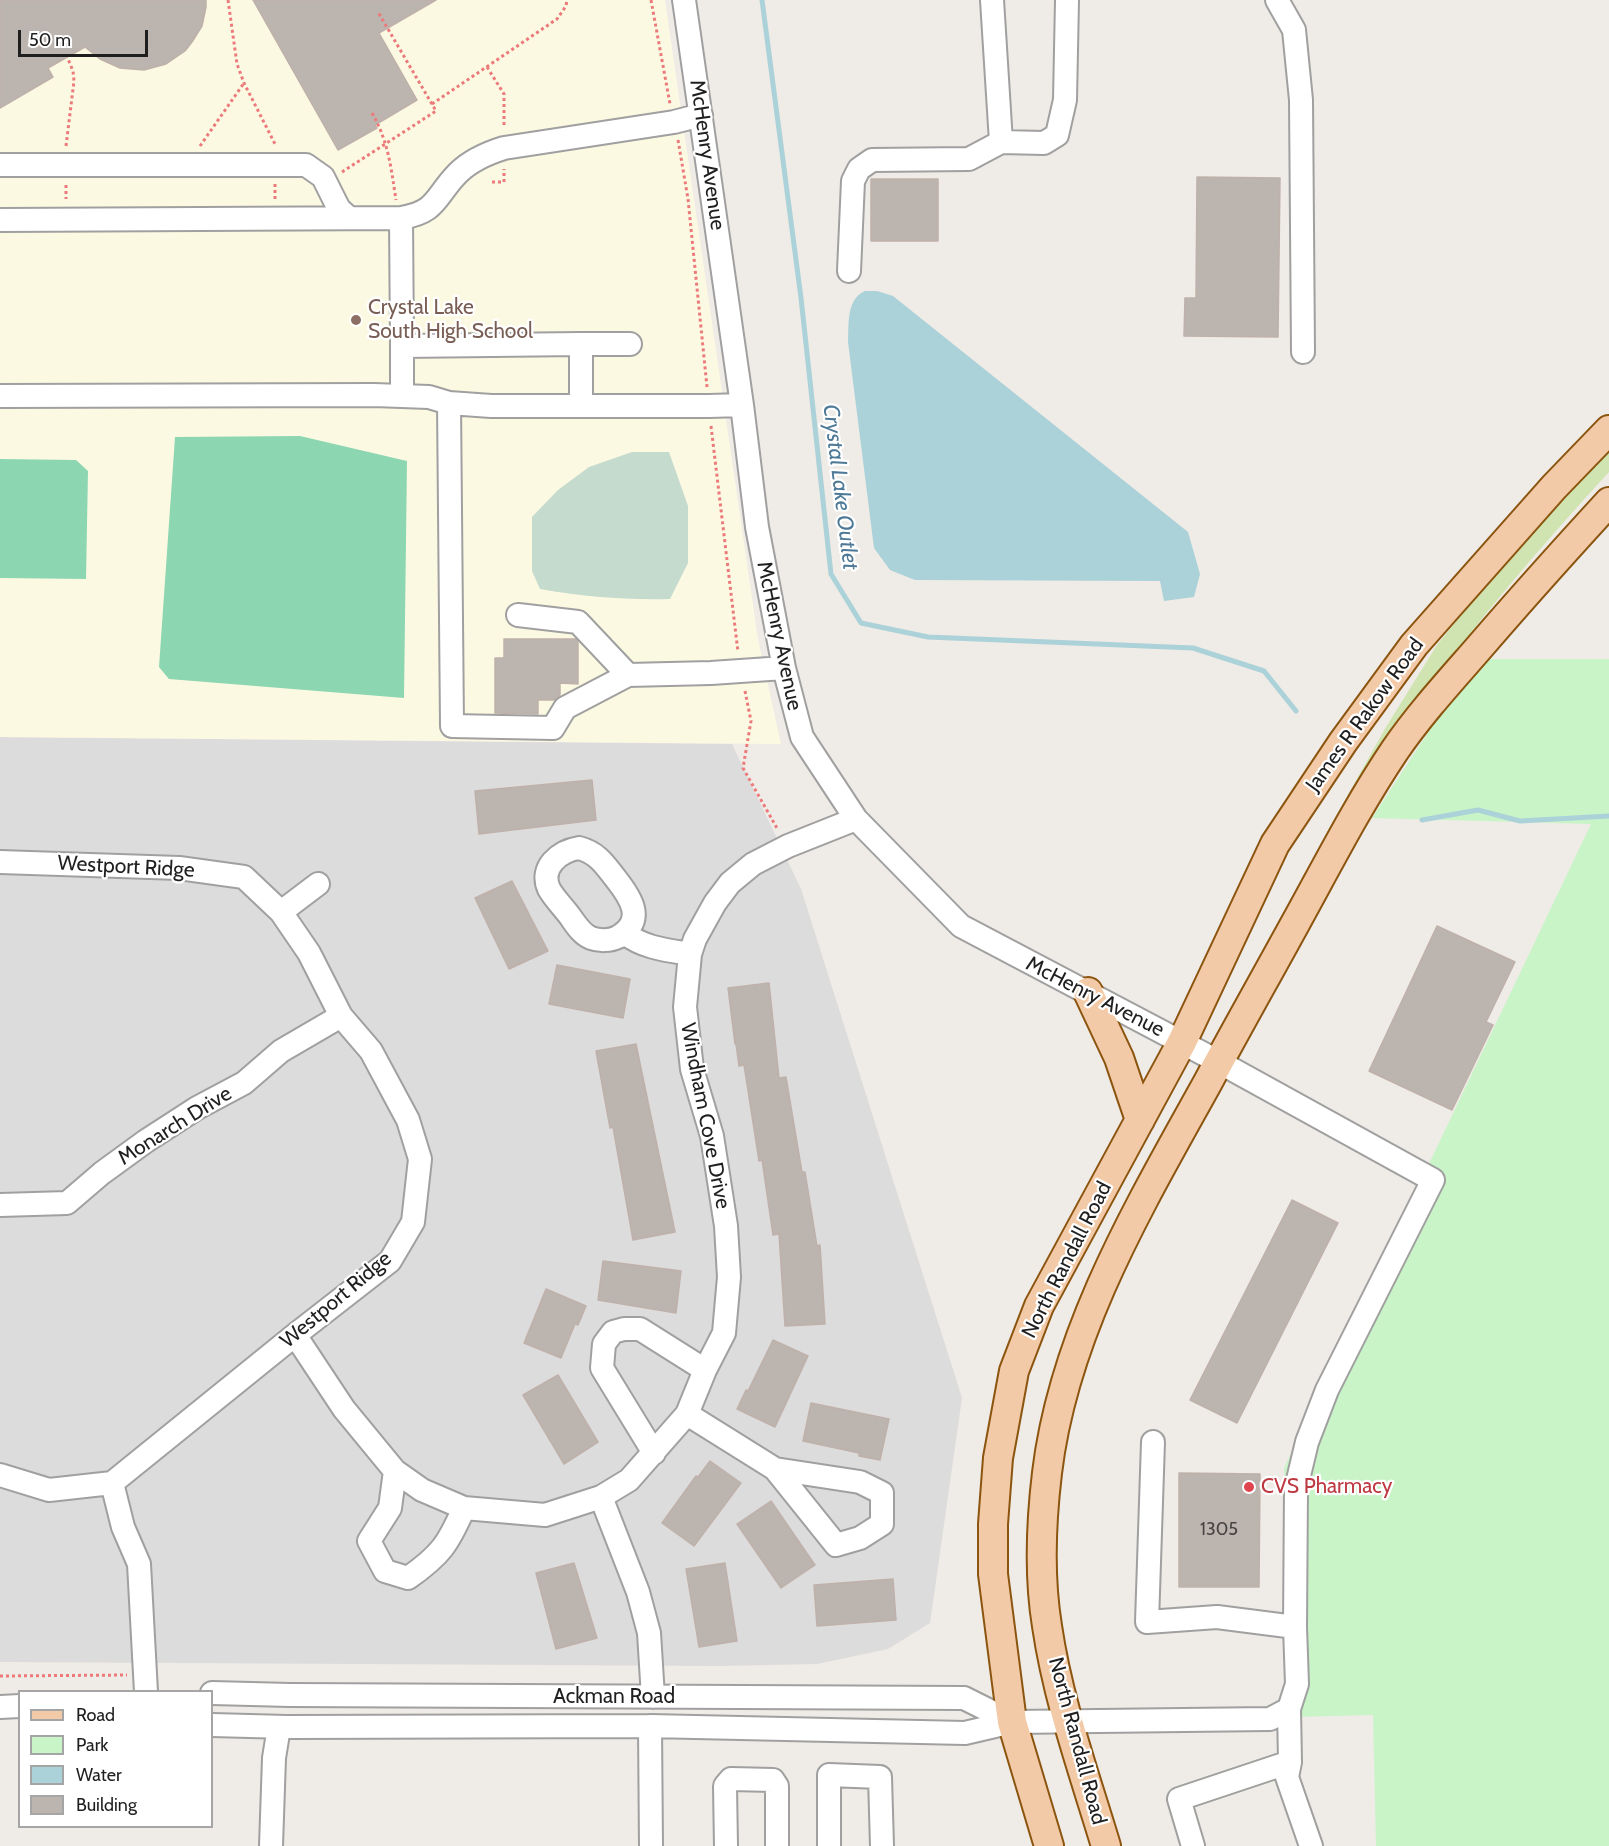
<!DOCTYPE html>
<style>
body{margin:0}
#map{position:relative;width:1609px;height:1846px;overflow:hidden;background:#efebe6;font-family:Cabin,sans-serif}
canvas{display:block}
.legend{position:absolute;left:18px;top:1690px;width:195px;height:138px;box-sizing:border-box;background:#fff;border:2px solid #a5a5a5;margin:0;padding:8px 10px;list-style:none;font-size:18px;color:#1f1f1f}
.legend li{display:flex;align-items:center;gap:12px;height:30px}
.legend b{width:30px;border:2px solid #a5a5a5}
.scale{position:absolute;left:18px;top:30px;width:130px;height:27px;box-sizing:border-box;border:3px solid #1f1f1f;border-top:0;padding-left:8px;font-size:18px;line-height:21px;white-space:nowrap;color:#1f1f1f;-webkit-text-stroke:4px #fff;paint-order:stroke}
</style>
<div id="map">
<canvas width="1609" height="1846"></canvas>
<ul class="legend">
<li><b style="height:8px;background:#f3caa7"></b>Road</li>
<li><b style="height:16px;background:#c9f4c8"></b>Park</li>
<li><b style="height:16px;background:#abd2d8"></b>Water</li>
<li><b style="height:16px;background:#bcb4af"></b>Building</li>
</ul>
<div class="scale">50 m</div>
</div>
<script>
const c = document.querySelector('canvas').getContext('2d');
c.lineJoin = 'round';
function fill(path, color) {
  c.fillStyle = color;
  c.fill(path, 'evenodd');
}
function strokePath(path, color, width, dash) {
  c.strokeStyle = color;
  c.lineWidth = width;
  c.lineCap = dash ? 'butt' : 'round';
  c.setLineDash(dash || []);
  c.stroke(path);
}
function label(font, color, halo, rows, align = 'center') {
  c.font = font + ' Cabin,sans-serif';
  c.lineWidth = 4.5;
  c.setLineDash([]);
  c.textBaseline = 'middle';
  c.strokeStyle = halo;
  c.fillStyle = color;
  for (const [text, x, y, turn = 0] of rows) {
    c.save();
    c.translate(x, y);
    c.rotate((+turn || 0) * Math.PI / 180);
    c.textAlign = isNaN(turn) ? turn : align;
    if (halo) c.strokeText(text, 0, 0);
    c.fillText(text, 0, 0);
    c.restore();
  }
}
fill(new Path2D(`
 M0 737 732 744 801 889 962 1398 930 1623 888 1649 817 1664 720 1666 0 1662Z`), '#dddcdc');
fill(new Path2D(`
 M0 0H665L758 639 781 744 0 737Z`), '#fcf9e2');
fill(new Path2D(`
 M1609 445V472C1541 546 1476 622 1417 704 1386 746 1359 790 1331 833L1327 832 1386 727 1437 645 1510 555Z`), '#cfe4b1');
fill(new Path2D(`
 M632 452H669L688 506V563L670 599C626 600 584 597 540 589L532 571V517L558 490 589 467Z`), '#c5dbce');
fill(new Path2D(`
 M1476 659H1609V1846H1376L1373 1715 1294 1717 1284 1468 1591 824 1372 818Z`), '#c9f4c8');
fill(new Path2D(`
 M300 436 407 461 404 698 169 679 159 667 175 437Z
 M0 459 76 460 88 471 86 579 0 578Z`), '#8cd6b2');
fill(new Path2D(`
 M865 291H877L893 296 1188 532 1200 574 1194 597 1164 601 1160 581 915 580 890 570 874 548 848 342C849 325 846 299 865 291Z`), '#abd2d8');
strokePath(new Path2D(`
 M762 0 801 298 831 574 861 623 928 637 1193 648 1264 671 1296 711
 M1422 820 1478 810 1520 821 1609 816`), '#abd2d8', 5);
const building = new Path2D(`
 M0 0H206V7L202 26 192 42 185 51 166 64 144 70 120 68 100 59 85 47 48 68 53 77 0 108Z
 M253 0H436L379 33 417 100 375 125 377 128 338 150Z
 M1197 177 1280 178 1278 337 1184 336 1185 298H1196Z
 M871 179H938V241H871Z
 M504 639H576L578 642V684L560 683V695L554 700H538V714L495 713V658H504Z
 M592 780 596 820 479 834 475 791Z
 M512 881 548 951 509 969 475 898Z
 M1437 926 1515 962 1486 1022 1493 1025 1452 1110 1369 1071Z
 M557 965 630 979 623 1018 549 1004Z
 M769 983 779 1078 786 1077 802 1172H805L817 1246 820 1245 825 1324 785 1326 779 1234 773 1235 762 1160 759 1161 744 1065 739 1066 736 1044H735L728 988Z
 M636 1044 675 1232 633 1240 613 1127 610 1128 596 1051Z
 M1292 1200 1338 1223 1237 1423 1190 1400Z
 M603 1261 681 1271 676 1313 598 1300Z
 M546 1289 586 1306 578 1325 575 1324 561 1358 524 1343Z
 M773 1340 808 1356 775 1427 737 1409 746 1390 748 1391Z
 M558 1375 598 1442 564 1464 523 1395Z
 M811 1403 889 1419 880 1460 859 1456V1453L803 1441Z
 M710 1461 741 1483 694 1546 662 1523 696 1476 698 1477Z
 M1179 1473 1260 1474 1259 1587H1179Z
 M771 1501 815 1565 781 1588 737 1524Z
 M574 1563 597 1638 556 1649 536 1573Z
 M725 1563 737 1641 699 1647 686 1569Z
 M893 1579 896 1620 817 1626 814 1585Z`);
fill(building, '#bcb4af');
strokePath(building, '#bfb1aa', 1.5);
const minor = new Path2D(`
 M992 0 1001 142
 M1277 0 1294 30 1301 100 1303 352
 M0 165H306L323 177 339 209 349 218
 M401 218 402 346 581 344V405
 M0 220 401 218C438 212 435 196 458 173 471 160 488 153 504 148L674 122 701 115
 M849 271 853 181 859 169 872 160 969 159 1001 142 1044 143 1057 135 1065 100 1067 0
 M581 344H630
 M402 346V396
 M0 396 374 395 429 397 449 403 491 406H709L742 405
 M449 403 452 726 553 728 565 708 628 675
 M518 615 578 622 628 675 711 673 784 668
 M579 848C598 853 605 865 616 879 631 898 646 920 618 937 610 941 599 941 591 938 581 934 575 923 569 915 563 907 554 898 549 889 539 867 560 851 579 848Z
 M0 862 179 868 244 877 281 912 309 953 341 1016 371 1051 408 1120 420 1159 413 1222 390 1261 295 1335 112 1483
 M281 912 318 884
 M624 933C644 948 666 950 690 954
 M0 1205 67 1203 102 1173 146 1141 197 1108 244 1083 281 1051 341 1016
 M295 1335 344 1409 395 1471 422 1490 464 1508 545 1515 601 1497 629 1480 687 1414 705 1370 724 1333 729 1277 726 1226 712 1136 692 1069 685 1007 690 954 695 939 715 903 730 883 753 864 788 846 856 819
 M687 1414 775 1469
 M1153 1442 1147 1622 1217 1617 1295 1627
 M654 1453 602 1368 604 1344 613 1332 624 1329H640L705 1370
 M775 1469 860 1482 882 1493V1524L860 1538 836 1545Z
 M395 1471 390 1508 369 1541 385 1571 408 1578C441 1555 448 1544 464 1508
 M0 1475 49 1490 112 1483
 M112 1483 123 1527 139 1564 146 1692
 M601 1497 638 1592 649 1633 653 1697
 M212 1693 290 1695 964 1698 1012 1722
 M0 1707 20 1706
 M212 1725 287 1727 650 1726 965 1733 1012 1722 1270 1719 1289 1709 1297 1684 1295 1627 1296 1488 1307 1442 1327 1390 1433 1180 1219 1062 961 926 856 819 802 737 784 668 757 527 742 405 684 0
 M650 1726 651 1846
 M1290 1762 1287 1777 1311 1846
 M271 1846 274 1758 279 1727
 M726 1846 725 1786 731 1779 773 1780 777 1786V1846
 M829 1846V1775L880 1777 882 1846
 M1193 1846 1179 1799 1290 1762 1289 1709`);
const major = new Path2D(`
 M1088 992 1119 1058 1140 1120
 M1049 1846 1012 1722 993 1574V1524L998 1458 1014 1371 1039 1306 1182 1042 1275 844 1343 742 1414 645 1554 487 1609 430
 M1106 1846C1084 1773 1058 1701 1047 1626 1039 1577 1041 1523 1047 1473 1064 1331 1140 1205 1208 1082 1237 1028 1267 975 1296 922 1328 864 1358 805 1395 750 1419 715 1449 682 1477 650 1520 600 1564 551 1609 502`);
strokePath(minor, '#a0a0a0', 26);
strokePath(major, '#8b550f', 32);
strokePath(new Path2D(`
 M228 0 237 64 244 83 275 144
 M651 0 670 104
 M487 67 504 94V128
 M432 104 557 19 566 6 567 0
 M372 113C389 143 391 168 396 200
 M678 140 688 199 707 387
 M66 146 74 81 73 71 68 59
 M200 146 244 83
 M342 172 436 111 378 12
 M492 182H504V169
 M66 185V199
 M275 199V184
 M711 426 738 652
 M745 691 751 721 743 768 778 830
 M0 1676 127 1675`), '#ec7a7a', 3, [3, 3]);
strokePath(minor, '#fff', 22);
strokePath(major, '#f3caa7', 28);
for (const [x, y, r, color] of [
 [356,320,6,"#8d6e63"],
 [1249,1487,6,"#e0444e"]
]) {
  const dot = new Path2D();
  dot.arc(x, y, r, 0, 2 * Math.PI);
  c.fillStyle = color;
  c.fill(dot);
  strokePath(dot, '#fff', 2);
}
label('18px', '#464443', null, [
 ["1305",1219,1530]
]);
label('21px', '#1f1f1f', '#fff', [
 ["McHenry Avenue",707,155,82],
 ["McHenry Avenue",779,636,78],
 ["James R Rakow Road",1365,715,-54],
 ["Westport Ridge",126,867,3],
 ["McHenry Avenue",1095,997,27],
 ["Windham Cove Drive",705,1116,79],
 ["Monarch Drive",175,1126,-32],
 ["North Randall Road",1067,1260,-63],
 ["Westport Ridge",336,1300,-40],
 ["Ackman Road",614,1697],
 ["North Randall Road",1077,1741,75]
]);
label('21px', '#785e54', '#fff', [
 ["Crystal Lake",368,308],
 ["South High School",368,332]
], 'left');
label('21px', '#be3a42', '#fff', [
 ["CVS Pharmacy",1261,1487]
], 'left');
label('italic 22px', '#4d7996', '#fff', [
 ["Crystal Lake Outlet",840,487,83]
]);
</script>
